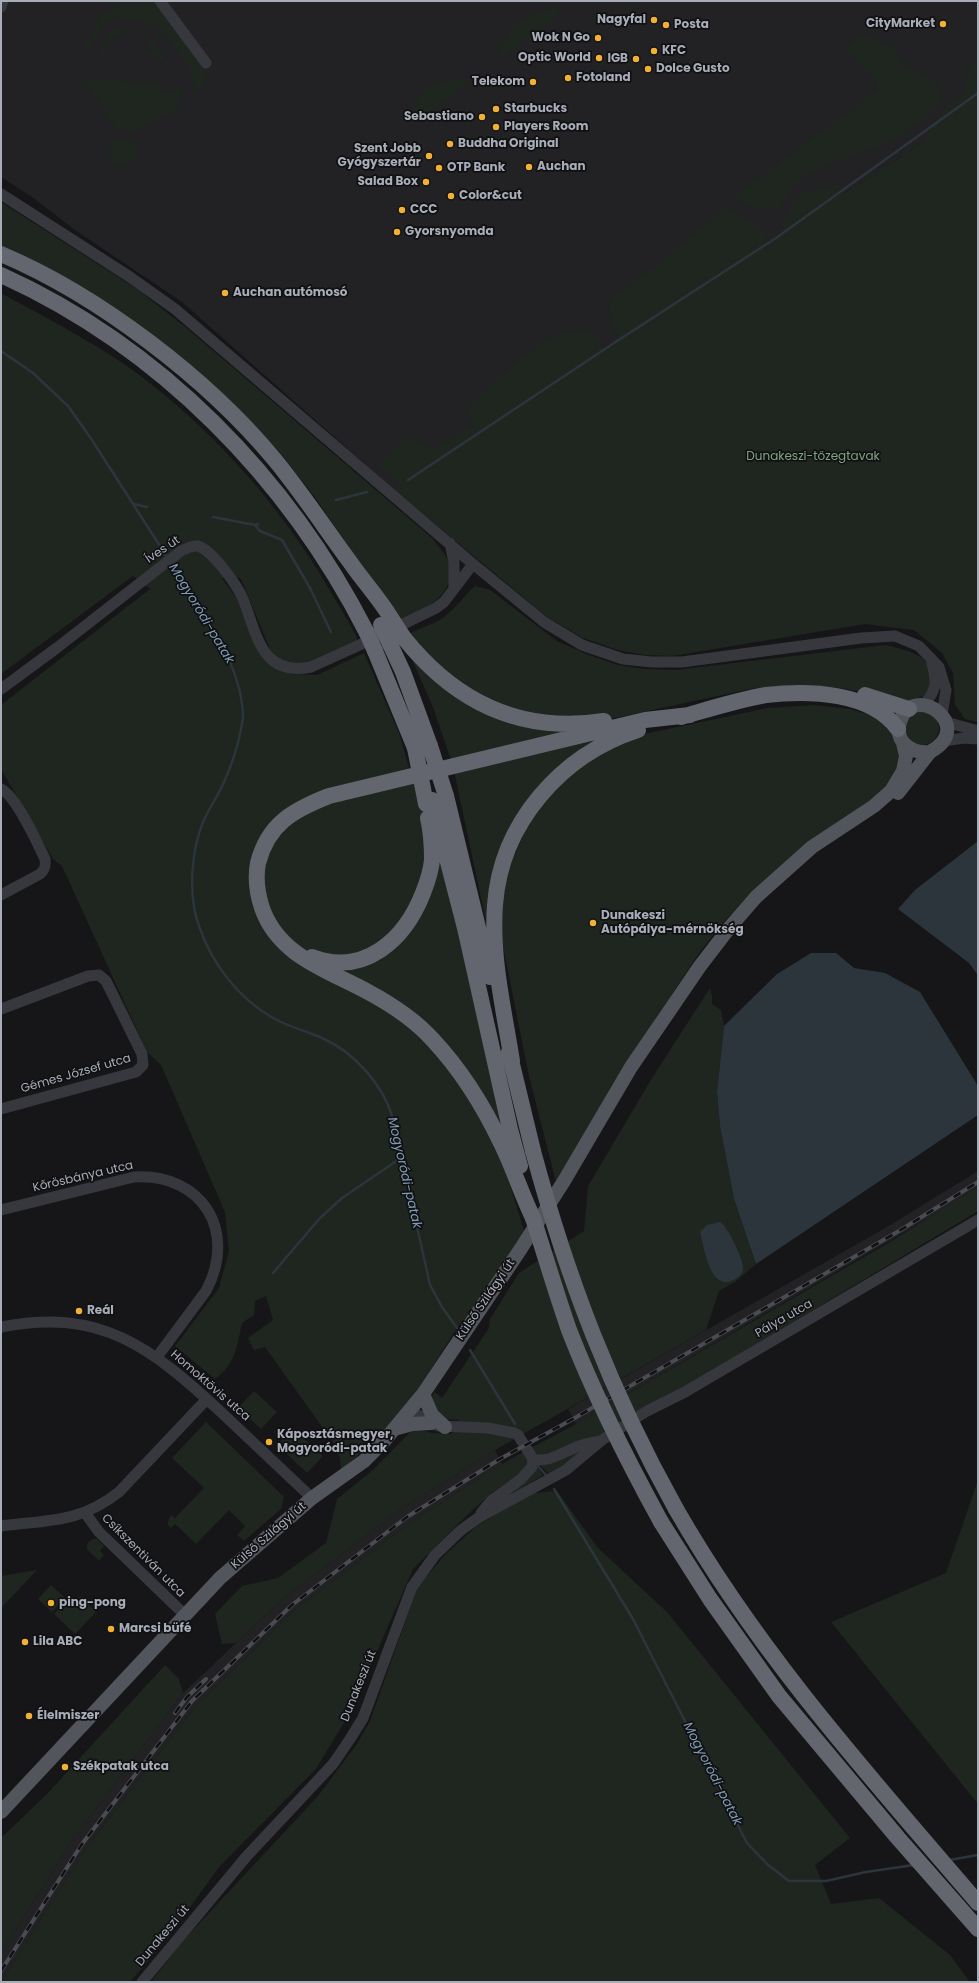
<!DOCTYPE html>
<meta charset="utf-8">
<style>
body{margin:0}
#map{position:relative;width:979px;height:1983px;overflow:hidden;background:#161618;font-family:Poppins,sans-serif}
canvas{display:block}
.frame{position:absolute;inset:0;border:2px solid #a8adb8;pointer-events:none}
</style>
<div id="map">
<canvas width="979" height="1983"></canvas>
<div class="frame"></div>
</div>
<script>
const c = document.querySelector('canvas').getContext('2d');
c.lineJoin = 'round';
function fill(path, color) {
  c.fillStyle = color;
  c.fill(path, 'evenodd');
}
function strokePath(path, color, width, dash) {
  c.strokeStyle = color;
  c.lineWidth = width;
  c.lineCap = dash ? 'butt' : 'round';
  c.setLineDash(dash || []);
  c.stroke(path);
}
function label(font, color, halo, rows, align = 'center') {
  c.font = font + ' Poppins,sans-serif';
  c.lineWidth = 3.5;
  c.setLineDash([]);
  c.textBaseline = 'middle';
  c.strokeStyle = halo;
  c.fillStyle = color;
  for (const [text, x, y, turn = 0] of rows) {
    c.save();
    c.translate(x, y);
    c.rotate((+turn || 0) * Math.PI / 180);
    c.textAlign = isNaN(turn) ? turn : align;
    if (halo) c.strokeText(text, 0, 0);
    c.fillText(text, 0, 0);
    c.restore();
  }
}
fill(new Path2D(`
 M1 1H978V107L413 473 393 489 182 302 75 230 32 197 1 177Z
 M978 1171V1187L942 1210 576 1424 568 1409 887 1227Z
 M495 1450 502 1464 411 1522 296 1609 196 1706 87 1847 1 1982V1953L73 1839 183 1693 284 1598 401 1509Z`), '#222225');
fill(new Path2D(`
 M123 1H152L206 68C209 83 201 88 192 98L194 81 190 69 159 27C149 21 118 15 107 20L87 52H85L84 47 99 18Z
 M556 7 561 13 504 57 499 50C512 20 526 14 556 7Z
 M116 28 139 32 149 36 174 70 173 71 164 61 154 59 146 38 141 34 124 32 114 38 102 55H99V53L109 33Z
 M861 35 873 38 894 49 905 67 934 81 943 101C918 127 899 139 865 152 841 162 819 165 798 181 791 187 785 201 779 209 762 209 746 210 733 197L866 98 877 89 876 79 862 68 845 48Z
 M978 59V722L965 719 955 705 953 673 942 653 914 630 865 624 672 656 645 655 618 650 583 638 547 617 393 489 400 483 376 466 407 435 433 450 471 424 467 406 523 357 561 331 580 330 598 336 603 350 622 337 611 331 609 299 651 269 726 207 761 228 770 242 785 232 781 223 794 201 807 189 818 190 839 184 845 193 925 141 937 119 948 105 963 93 965 80 971 64Z
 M92 77 142 84 148 82 159 83 158 91 174 93 175 86 179 87C191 105 162 117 151 123 145 126 138 131 131 131 128 132 120 129 116 127 107 121 106 111 100 102 95 95 87 92 85 83Z
 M460 78 469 83 414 124 408 115C421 91 432 81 460 78Z
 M109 152a14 14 0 1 1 28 0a14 14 0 1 1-28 0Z
 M1 202 137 289 189 330 432 538C437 545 443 551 447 558 459 577 443 597 427 607 418 613 408 616 399 622L314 496 281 454 238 409 1 246Z
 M1 293C46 318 92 341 134 371 206 424 270 494 317 569 327 585 336 601 345 616 350 625 356 634 359 643L301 667 277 658 270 649 241 579 233 575 222 578 237 599 257 648 281 670 293 674 317 675 364 653 399 733 410 771 321 794 267 831 261 919 399 1014 445 1058 499 1149 525 1234 480 1299 457 1328 414 1395 374 1442 341 1470 340 1458 338 1455 340 1452 265 1347 254 1350 248 1338 273 1320 266 1296 255 1301 254 1315 242 1323C237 1346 236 1364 215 1379L175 1346 219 1288 229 1251 225 1212 161 1065 147 1052 62 866 53 859 1 769V705L150 589 133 576 1 674Z
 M475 586 490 590 557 641 586 654 618 665 645 669 676 670 885 645C898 648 925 653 930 668 932 673 931 679 932 684L924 696 908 701 840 688 783 686 755 688 615 718 590 721 539 720 460 689 408 635C420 627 435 624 444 617 456 608 464 596 475 586Z
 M411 657 456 697 580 729 451 760 433 707Z
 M815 705 850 709 870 715 890 726 902 759 885 791 753 891 724 922 699 953 655 1019 556 1182 529 1076 501 936 500 912 506 874 531 818 547 796 583 764 635 736 768 708Z
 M905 728a17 17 0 1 1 34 0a17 17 0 1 1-34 0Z
 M608 734 538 789 487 926 454 771Z
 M416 780 426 826V861L405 920 364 954 321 956 303 950 292 942 276 923 265 899 263 869 266 859 276 838 290 822 325 804Z
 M437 846 449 891 502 1125 500 1126 450 1051 332 966 392 948Z
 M710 988 712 996V1004L721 1010 724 1026 717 1092 720 1126 734 1199 756 1264 735 1282 719 1291 706 1330 495 1450 401 1509 284 1598 236 1643 222 1644 215 1614 242 1586 278 1578 326 1543 337 1499 373 1470 414 1428 432 1433 451 1434 459 1420 445 1419 437 1416 429 1400 435 1392 442 1398 489 1328 490 1319 519 1273 584 1231 588 1186 652 1078Z
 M978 1187V1211L695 1381 645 1406 600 1437 538 1456 531 1448 576 1424 890 1242Z
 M254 1391 277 1412 261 1429 238 1408Z
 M206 1422 284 1497 281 1509 244 1541 237 1535 245 1526 229 1510 196 1544 175 1524 171 1528 168 1525V1521L171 1515 175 1518 204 1488 172 1458Z
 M293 1428 323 1456 307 1473 277 1445Z
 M594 1444 569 1463 548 1473 539 1464Z
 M525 1451 529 1458 528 1468 493 1492 465 1517 413 1569 351 1711 316 1769 219 1867 168 1938 130 1982H1L87 1847 196 1706 296 1609 411 1522 502 1464Z
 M536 1466 543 1475 493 1505Z
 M978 1480V1804L831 1622 946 1573Z
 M557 1491 598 1548 667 1612 850 1838 815 1865 831 1904 879 1898 950 1955 970 1982H151L181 1943 318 1796 357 1744 370 1721 418 1586 447 1553 478 1525 533 1493Z
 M92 1539H97L104 1546 100 1551 104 1555 99 1561 87 1549V1544Z
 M37 1570 1 1608V1576Z
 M51 1585 65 1598 52 1612 38 1599Z
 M80 1596 96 1612 75 1634 54 1614 68 1599 73 1603Z
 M165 1665 179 1679 183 1693 73 1839 1 1953V1838L48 1793Z`), '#1e261f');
fill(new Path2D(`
 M177 568 225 647 222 649 174 571Z
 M978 841V975L969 963 898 909 915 890Z
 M811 953H836L854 968 885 973 920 992 978 1086V1115L756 1264 734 1199 720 1126 717 1092 724 1026 777 974Z
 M720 1222C727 1225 745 1262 743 1270 742 1275 738 1278 733 1280 710 1292 704 1247 700 1232L707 1225Z`), '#2c353c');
strokePath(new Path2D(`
 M1 351 33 373 68 406 92 440 167 557
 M408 480 614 343 776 238 978 93
 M336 500 367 492
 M134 504 147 507
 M213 517 255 525 258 524
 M255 525 260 531 282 540 310 588 331 632
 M171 563 177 572
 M222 646C234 668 242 691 243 715 243 723 240 732 239 739 235 754 230 769 224 782 218 796 209 808 203 822 191 851 188 897 199 926 212 964 238 998 273 1018 289 1027 307 1031 324 1039 355 1053 384 1086 393 1119L430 1285 442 1307 457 1328
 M273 1273 320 1218 342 1198 401 1158
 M470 1350 515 1424
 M537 1465 546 1475
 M554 1489 633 1619 747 1843 767 1864 789 1881H826L866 1872 914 1865
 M949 1860 978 1855`), '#2c353c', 2.5);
strokePath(new Path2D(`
 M160 1 206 63
 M1 7 3 1
 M1 194 130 277 175 309 473 564 544 622 582 645 623 659 652 662H682L861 638 895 636 919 646 939 667 946 690 942 715
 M450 543 454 562V587
 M391 630 436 608 444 602 473 564
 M1 689 58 647 181 551C186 549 192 545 198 546 213 551 237 585 243 599 257 634 261 677 311 667L375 638
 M924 705C937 689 937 683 932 663
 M946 722 978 731
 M943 741 964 738 978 739
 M1 789C16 796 37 842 45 859 46 866 45 870 40 874L1 895
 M1 1009 88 976 99 975 106 981 142 1054 143 1065 136 1072 1 1109
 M1 1210 134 1177C202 1173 238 1231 206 1291L157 1357
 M1 1327C101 1307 152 1348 222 1413 252 1441 282 1470 312 1498
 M410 1410 431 1423 439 1426 488 1428 514 1433 518 1435 533 1459 532 1467 521 1479 491 1501 481 1513
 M533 1459C547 1464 565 1451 579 1446 586 1444 593 1442 601 1441
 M86 1514 99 1532 185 1615
 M1 1526C48 1520 80 1523 119 1492L207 1399
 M142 1982 246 1857 333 1764 350 1739 363 1718 412 1587 435 1555 460 1531 478 1518 566 1470 602 1440 647 1411 685 1392 978 1220`), '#37383d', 11);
strokePath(new Path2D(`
 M898 793 930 752C978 726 912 680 900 722 894 743 913 754 930 752
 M423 1394 432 1415 445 1427
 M394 1429 412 1424 431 1423
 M1 1812 220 1578 312 1498 364 1461 384 1441 423 1394 520 1250 564 1181 631 1067 700 966 730 927 756 897 812 847 874 806 891 791 903 771 906 756 903 743`), '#53555c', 14);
strokePath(new Path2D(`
 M1 254C98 295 207 378 275 460 302 493 325 528 350 562 363 581 379 598 391 618
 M1 275C160 347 288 478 367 633
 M404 638C456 703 521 734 604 721
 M390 644 403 672 430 746
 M375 651 415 748
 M865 695 909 709
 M681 717C706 710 741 699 766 695 809 690 871 692 898 729
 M446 796 490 977
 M432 800 465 928 510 1129 520 1166
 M312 957C365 977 405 939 423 893 427 883 431 871 432 860 432 846 431 831 428 818
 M509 1052 533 1151
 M512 1061C504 1010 491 957 495 905 501 823 561 755 638 730
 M533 1218C521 1193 513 1167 501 1143 483 1105 461 1070 433 1040 415 1020 394 1006 370 993 329 970 279 957 262 908 257 893 255 879 258 863 268 824 293 810 329 796L645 720 690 715
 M676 1509C759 1654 870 1777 978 1903
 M661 1522 710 1599 779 1696 898 1838 978 1929`), '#63666e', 16);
const rail = new Path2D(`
 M175 1713 187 1697 206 1679
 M1 1971 82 1844 192 1701 292 1605 407 1517 500 1459 573 1419 899 1231 978 1182`);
strokePath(rail, '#4a4c52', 4);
strokePath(rail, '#111113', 2.5, [8]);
strokePath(new Path2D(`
 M391 618 404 638
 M381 625 390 644
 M367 633 375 651
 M430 746 446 796
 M415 748 426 804
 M533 1151C568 1281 611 1392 676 1509
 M533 1218C545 1255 556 1293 569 1330 595 1397 627 1460 661 1522`), '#63666e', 16);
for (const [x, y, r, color] of [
 [654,20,4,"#f2b134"],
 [943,24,4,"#f2b134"],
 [666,25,4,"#f2b134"],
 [598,38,4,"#f2b134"],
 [654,51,4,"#f2b134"],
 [599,58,4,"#f2b134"],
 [636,59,4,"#f2b134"],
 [648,69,4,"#f2b134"],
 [568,78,4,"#f2b134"],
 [533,82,4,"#f2b134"],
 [496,109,4,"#f2b134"],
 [482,117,4,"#f2b134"],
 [496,127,4,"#f2b134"],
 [450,144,4,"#f2b134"],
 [429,156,4,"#f2b134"],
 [529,167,4,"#f2b134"],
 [439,168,4,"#f2b134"],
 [426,182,4,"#f2b134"],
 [451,196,4,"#f2b134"],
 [402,210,4,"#f2b134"],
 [397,232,4,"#f2b134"],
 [225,293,4,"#f2b134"],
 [593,923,4,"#f2b134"],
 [79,1311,4,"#f2b134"],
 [269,1442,4,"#f2b134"],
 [51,1603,4,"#f2b134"],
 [111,1629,4,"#f2b134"],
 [25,1642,4,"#f2b134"],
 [29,1716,4,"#f2b134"],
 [65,1767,4,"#f2b134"]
]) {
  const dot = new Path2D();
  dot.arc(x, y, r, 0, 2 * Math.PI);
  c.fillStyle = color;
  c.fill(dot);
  strokePath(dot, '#111113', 1.5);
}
label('bold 12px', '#a8adb8', '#111113', [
 ["Nagyfal",646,20,"right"],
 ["CityMarket",935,24,"right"],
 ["Posta",674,25],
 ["Wok N Go",590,38,"right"],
 ["KFC",662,51],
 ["Optic World",591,58,"right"],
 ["IGB",628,59,"right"],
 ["Dolce Gusto",656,69],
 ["Fotoland",576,78],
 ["Telekom",525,82,"right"],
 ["Starbucks",504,109],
 ["Sebastiano",474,117,"right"],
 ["Players Room",504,127],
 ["Buddha Original",458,144],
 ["Szent Jobb",421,149,"right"],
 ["Gyógyszertár",421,163,"right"],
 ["Auchan",537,167],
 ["OTP Bank",447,168],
 ["Salad Box",418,182,"right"],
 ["Color&cut",459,196],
 ["CCC",410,210],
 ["Gyorsnyomda",405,232],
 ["Auchan autómosó",233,293],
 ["Dunakeszi",601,916],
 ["Autópálya-mérnökség",601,930],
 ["Reál",87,1311],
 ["Káposztásmegyer,",277,1435],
 ["Mogyoródi-patak",277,1449],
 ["ping-pong",59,1603],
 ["Marcsi büfé",119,1629],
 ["Lila ABC",33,1642],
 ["Élelmiszer",37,1716],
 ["Székpatak utca",73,1767]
], 'left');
label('12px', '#7fa381', '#111113', [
 ["Dunakeszi-tőzegtavak",813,457]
]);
label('12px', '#a8adb8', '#111113', [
 ["Íves út",163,550,-34],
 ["Gémes József utca",76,1074,-16],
 ["Kőrösbánya utca",83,1177,-13],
 ["Külső Szilágyi út",486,1300,-56],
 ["Pálya utca",784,1319,-30],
 ["Homoktövis utca",210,1386,41],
 ["Külső Szilágyi út",269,1536,-41],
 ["Csíkszentiván utca",143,1556,45],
 ["Dunakeszi út",359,1686,-68],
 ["Dunakeszi út",163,1936,-50]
]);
label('italic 13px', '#7f9bb3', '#111113', [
 ["Mogyoródi-patak",201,614,59],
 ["Mogyoródi-patak",404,1173,77],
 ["Mogyoródi-patak",712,1774,63]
]);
</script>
